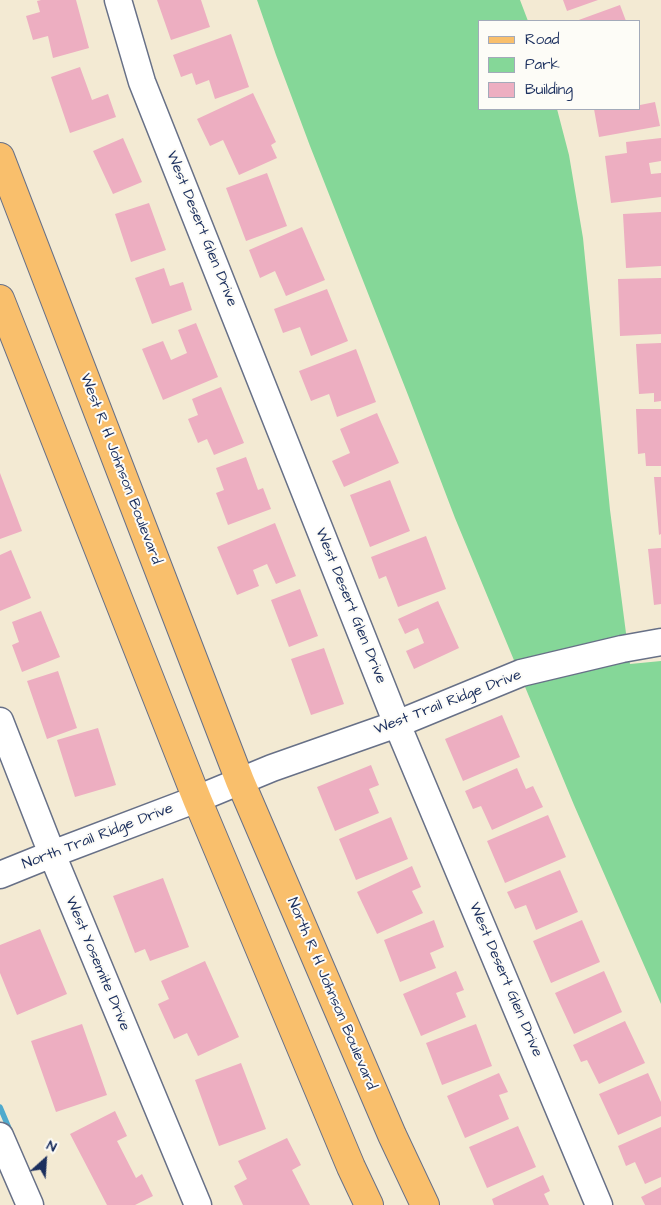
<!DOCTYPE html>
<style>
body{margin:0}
#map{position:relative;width:661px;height:1205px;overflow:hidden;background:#f3ead3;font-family:"Architects Daughter",sans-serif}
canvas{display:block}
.legend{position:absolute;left:478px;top:20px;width:162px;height:90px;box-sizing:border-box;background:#fdfcf7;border:1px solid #a3aaba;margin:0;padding:6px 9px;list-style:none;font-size:15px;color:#1b2f5e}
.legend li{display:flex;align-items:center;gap:10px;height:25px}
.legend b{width:25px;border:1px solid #a3aaba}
.north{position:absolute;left:20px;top:1135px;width:50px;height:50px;-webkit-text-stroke:4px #fdfcf7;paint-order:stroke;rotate:26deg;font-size:14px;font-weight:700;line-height:20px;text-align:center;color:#1b2f5e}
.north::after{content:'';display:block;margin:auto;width:18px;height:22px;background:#1b2f5e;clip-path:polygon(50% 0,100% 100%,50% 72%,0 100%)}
</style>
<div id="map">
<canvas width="661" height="1205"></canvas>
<ul class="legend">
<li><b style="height:6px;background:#f9bf6c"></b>Road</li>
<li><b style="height:14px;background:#85d798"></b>Park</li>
<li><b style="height:14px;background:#edaec1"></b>Building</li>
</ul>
<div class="north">N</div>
</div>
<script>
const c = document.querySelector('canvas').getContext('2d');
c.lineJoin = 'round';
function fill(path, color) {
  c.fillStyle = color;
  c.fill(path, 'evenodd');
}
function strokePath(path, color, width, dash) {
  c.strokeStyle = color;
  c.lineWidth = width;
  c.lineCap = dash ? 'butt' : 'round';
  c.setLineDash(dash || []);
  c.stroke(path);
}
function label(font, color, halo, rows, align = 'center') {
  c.font = font + ' "Architects Daughter",sans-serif';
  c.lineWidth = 4;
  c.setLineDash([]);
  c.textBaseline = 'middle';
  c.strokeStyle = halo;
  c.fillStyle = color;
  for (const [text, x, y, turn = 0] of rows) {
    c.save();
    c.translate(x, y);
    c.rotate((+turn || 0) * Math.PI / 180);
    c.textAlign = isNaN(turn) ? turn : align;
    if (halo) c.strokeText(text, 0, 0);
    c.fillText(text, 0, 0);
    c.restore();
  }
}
fill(new Path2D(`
 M257 0H520L528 21H480V109H557L569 155 583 238 610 510 630 664 661 661V1004L574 805 455 518 408 395 310 146 276 55Z`), '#85d798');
strokePath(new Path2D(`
 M0 1107 11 1133`), '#4faacd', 5.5);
fill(new Path2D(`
 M41 0H76L89 48 53 58 48 36 33 40 26 16 40 12 37 1Z
 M157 0H201L210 27 171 40Z
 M563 0H598L567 11Z
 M620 5 626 21H576Z
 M231 34 249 87 215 99 209 80 196 85 192 73 181 77 173 55Z
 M80 67 92 100 108 94 116 117 70 133 51 77Z
 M253 93 276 142 271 145 277 158 239 175 223 140 210 146 197 119Z
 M655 102 660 126 599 137 594 109H640V105Z
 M123 138 142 182 113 194 93 151Z
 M661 138V161L649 163 651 174 661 173V197L611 203 605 156 627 153 626 142Z
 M267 173 287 226 246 241 226 188Z
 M149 203 166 250 131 262 115 214Z
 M661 212V266L626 268 623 214Z
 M302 227 325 280 286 296 275 271 260 278 249 250Z
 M164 268 170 286 183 282 192 310 152 324 135 278Z
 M661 278V334L620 336 618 279Z
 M327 289 348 341 311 356 300 327 283 333 274 309Z
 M196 323 218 377 163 400 142 349 163 341 171 360 187 353 178 330Z
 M661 343V401L654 402V393L639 394 636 344Z
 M356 349 376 402 337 417 329 394 311 401 299 371Z
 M221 387 244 443 214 455 207 439 198 443 188 419 198 415 192 399Z
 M636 409H661V466H646L645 453 638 454Z
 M377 413 399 463 344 487 332 461 350 453 340 429Z
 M246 457 258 490 263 488 271 509 228 525 216 493 224 490 216 468Z
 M0 473 22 531 0 539Z
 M654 477H661V534L659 535Z
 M390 480 410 531 370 547 350 495Z
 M275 523 296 576 276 584 267 564 253 570 259 586 237 595 217 547Z
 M426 536 446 589 398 607 386 576 379 579 371 557Z
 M661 548V604L654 605 648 549Z
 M11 550 31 598 0 611V555Z
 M300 589 318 636 289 647 271 600Z
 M438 601 459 648 414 669 406 651 424 643 418 628 405 634 398 619Z
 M41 611 60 657 22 672 12 645 19 642 12 622Z
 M324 648 344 704 311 715 291 659Z
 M58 671 77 728 47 739 27 681Z
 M502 715 520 757 463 781 445 739Z
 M98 728 116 785 75 797 57 740Z
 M371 765 379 785 369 789 379 813 335 831 317 787Z
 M517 768 526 789 533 786 543 807 492 830 481 806 473 809 465 791Z
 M548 815 566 857 505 883 487 841Z
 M391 817 408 859 356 880 339 839Z
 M412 866 421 887 412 891 423 913 377 934 357 892Z
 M560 870 578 912 536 930 526 905 515 909 507 892Z
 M163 878 189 947 150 961 145 949 135 953 113 896Z
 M434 920 444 947 430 953 436 968 400 982 384 940Z
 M582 920 600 962 551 983 533 941Z
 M40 929 67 994 17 1015 0 973V945Z
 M205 961 239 1037 198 1056 187 1033 174 1039 158 1004 169 999 161 981Z
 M456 971 464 990 456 993 466 1017 421 1036 403 994Z
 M604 971 622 1012 574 1034 555 993Z
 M625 1021 645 1063 599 1084 587 1060 581 1062 573 1045Z
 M82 1024 107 1095 56 1112 31 1041Z
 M476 1024 492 1066 442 1085 426 1043Z
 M241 1063 266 1129 219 1146 195 1080Z
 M499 1073 508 1092 499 1095 509 1119 465 1138 447 1096Z
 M648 1073 661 1102V1116L618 1135 599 1094Z
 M115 1111 127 1136 117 1141 136 1178 142 1174 153 1196 135 1205H107L70 1134Z
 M518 1126 536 1167 487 1188 469 1147Z
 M661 1127V1177L645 1184 635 1162 626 1166 618 1146Z
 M287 1138 301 1165 292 1170 310 1205H243L234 1186 247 1179 238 1161Z
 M543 1175 550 1191 544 1194 549 1205H494L492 1199Z
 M661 1187V1205H645L641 1197Z`), '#edaec1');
const minor = new Path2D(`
 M118 0 142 82 397 724 599 1205
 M0 721 52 854 198 1205
 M0 875 52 854 197 799 272 768 397 724 521 673 622 649 661 642
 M0 1136 30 1205`);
const major = new Path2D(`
 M0 157 240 781 392 1135 425 1205
 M0 299 197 799 351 1167 369 1205`);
strokePath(minor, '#677087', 29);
strokePath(major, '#677087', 30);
strokePath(minor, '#fff', 26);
strokePath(major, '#f9bf6c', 28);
label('15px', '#1b2f5e', '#fdfcf7', [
 ["West Desert Glen Drive",201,229,68],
 ["West R H Johnson Boulevard",120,469,69],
 ["West Desert Glen Drive",350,606,68],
 ["West Trail Ridge Drive",448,703,-21],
 ["North Trail Ridge Drive",98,837,-21],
 ["West Yosemite Drive",97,964,67],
 ["West Desert Glen Drive",505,980,67],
 ["North R H Johnson Boulevard",331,994,67]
]);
</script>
